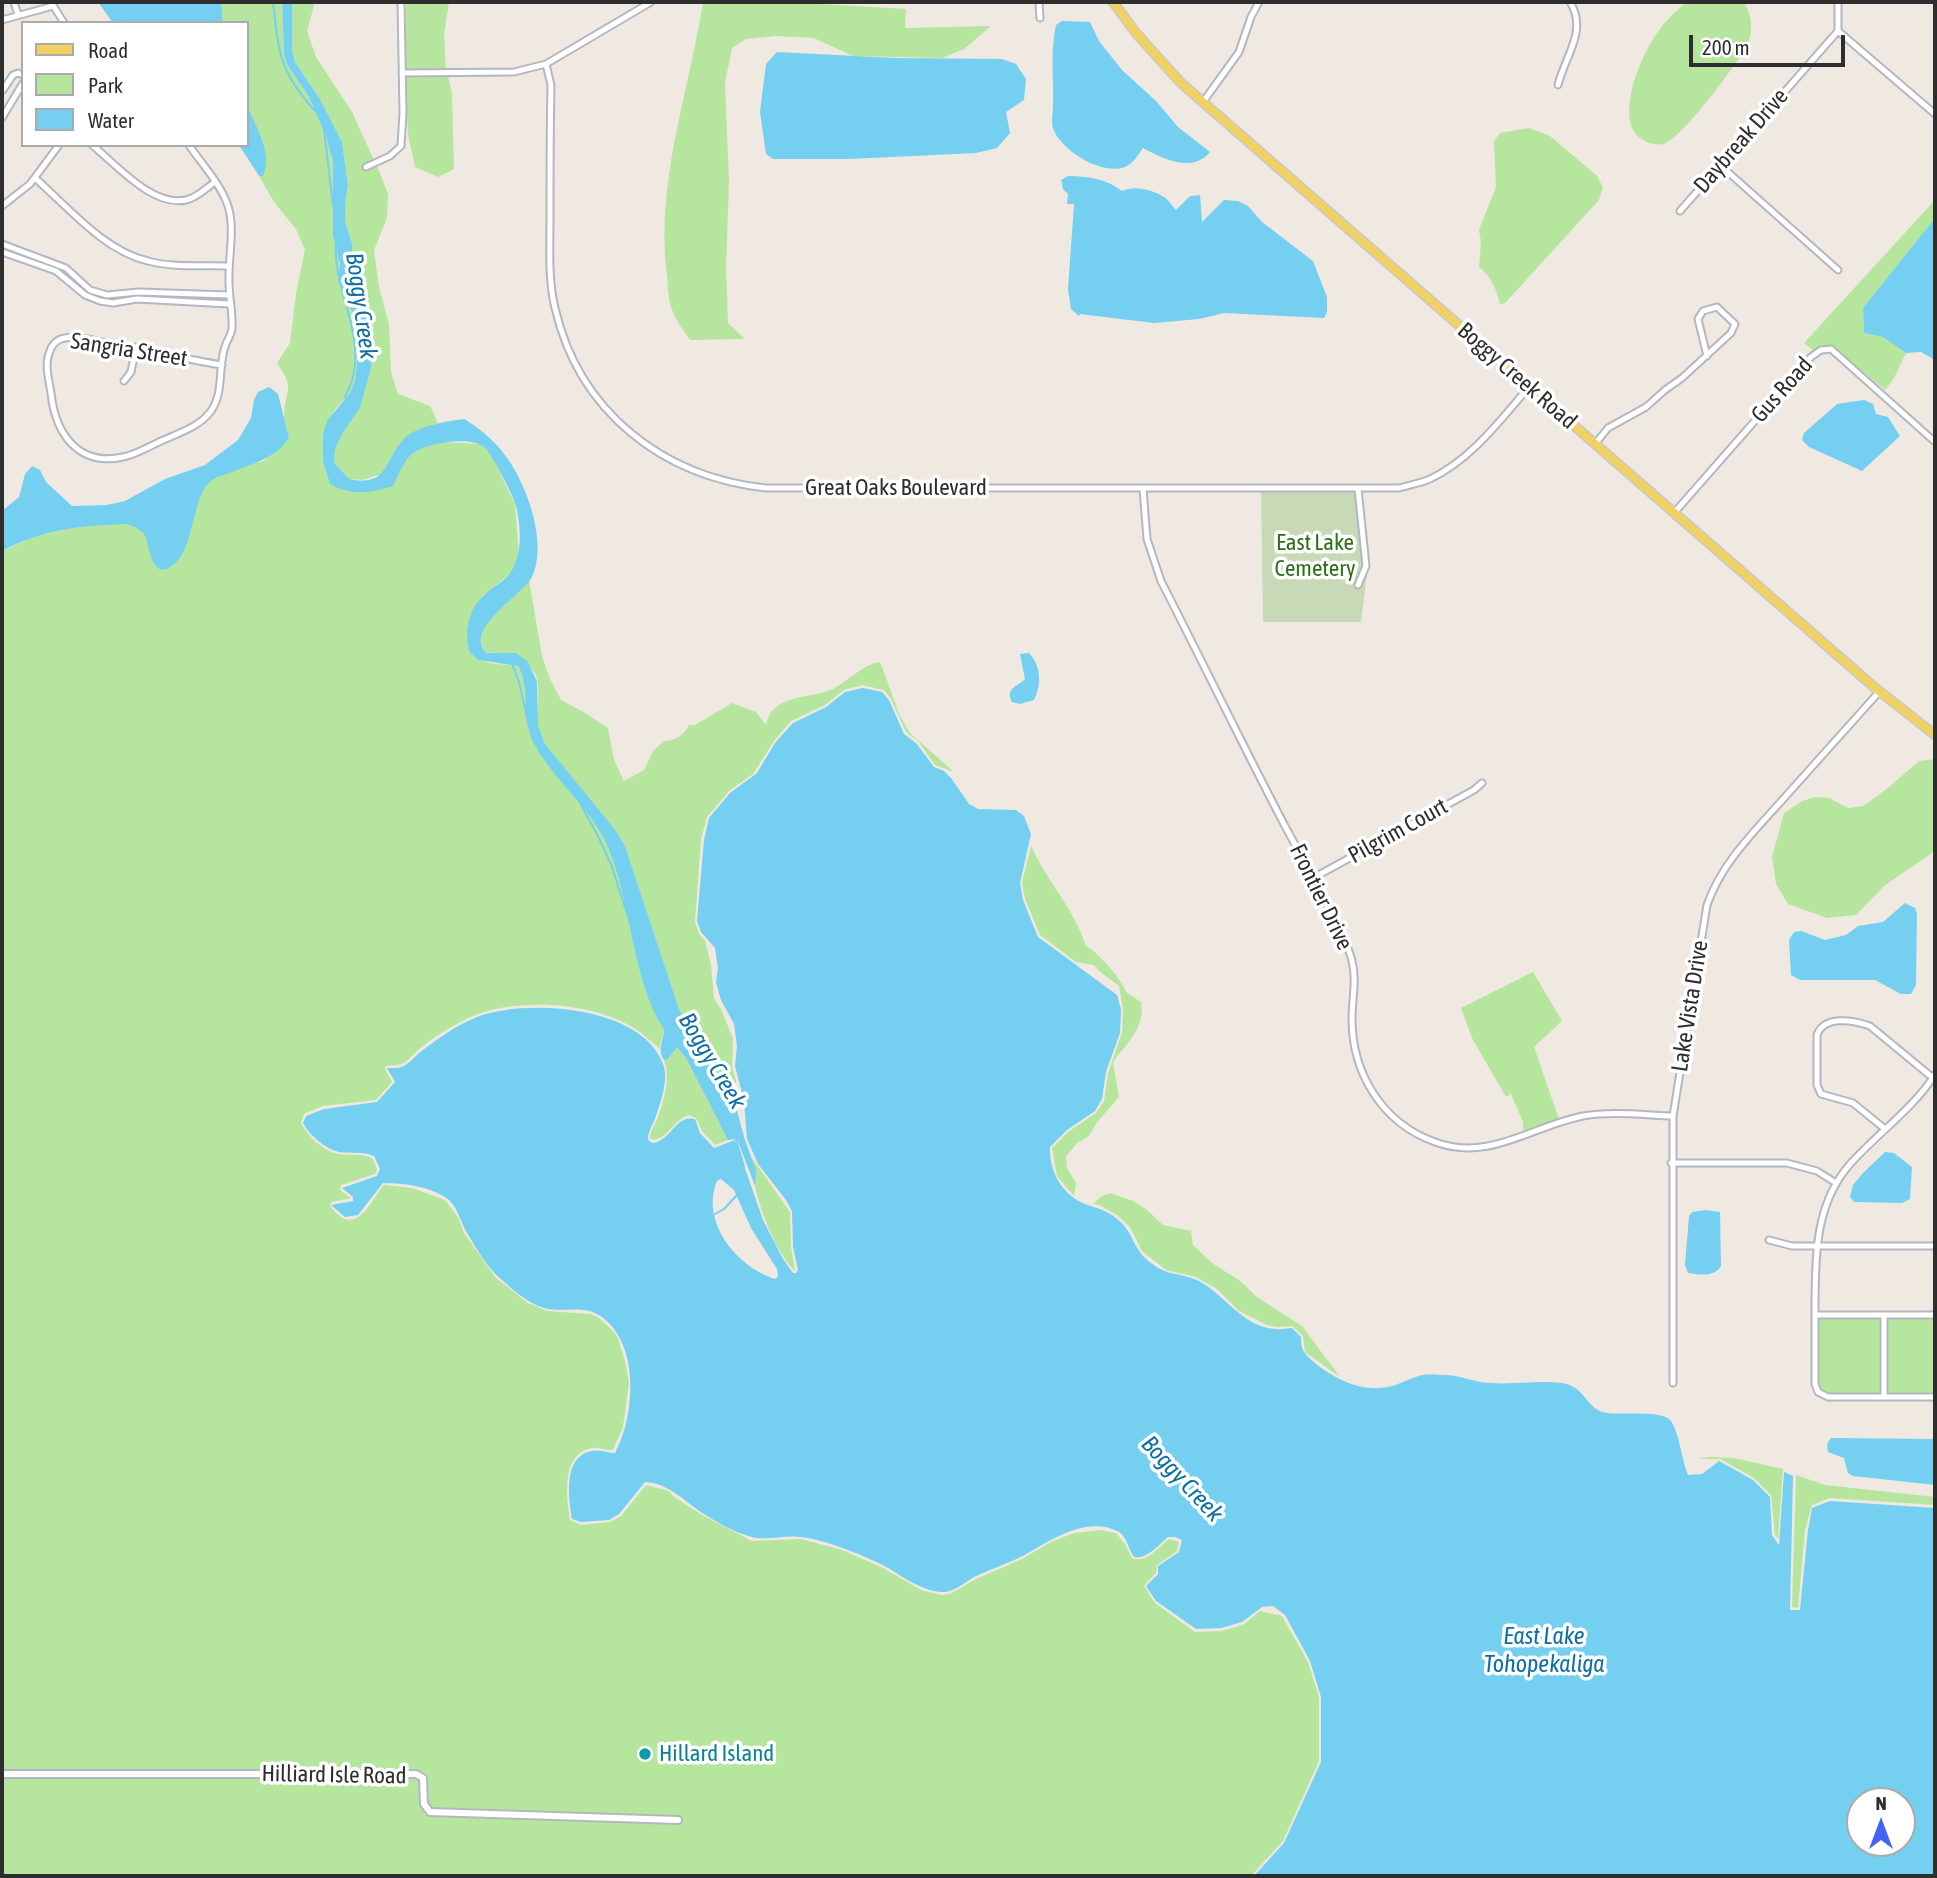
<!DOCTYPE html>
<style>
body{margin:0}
#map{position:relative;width:1937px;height:1878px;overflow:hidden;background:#efe9e1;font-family:"Asap Condensed",sans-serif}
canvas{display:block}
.frame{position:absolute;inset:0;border:4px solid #2e2e2e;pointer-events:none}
.legend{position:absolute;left:21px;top:21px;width:228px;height:126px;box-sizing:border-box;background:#fff;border:2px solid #ababab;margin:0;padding:9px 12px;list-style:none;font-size:21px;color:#2e2e2e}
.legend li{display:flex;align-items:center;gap:14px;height:35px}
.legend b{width:35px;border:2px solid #ababab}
.north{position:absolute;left:1846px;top:1787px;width:70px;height:70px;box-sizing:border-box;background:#fff;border:2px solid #ababab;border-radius:50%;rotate:0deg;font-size:19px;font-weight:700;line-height:28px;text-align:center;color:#2e2e2e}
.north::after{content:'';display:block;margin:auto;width:24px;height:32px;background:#4264fb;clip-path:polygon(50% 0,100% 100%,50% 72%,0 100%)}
.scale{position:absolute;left:1689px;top:35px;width:156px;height:32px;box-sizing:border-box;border:4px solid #2e2e2e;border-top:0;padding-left:9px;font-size:21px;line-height:24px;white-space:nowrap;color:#2e2e2e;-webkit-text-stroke:5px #fff;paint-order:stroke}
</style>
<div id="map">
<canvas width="1937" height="1878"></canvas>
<div class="frame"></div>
<ul class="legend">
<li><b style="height:9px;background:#f2d163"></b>Road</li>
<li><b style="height:19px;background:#b6e59e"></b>Park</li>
<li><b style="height:19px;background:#75cff0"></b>Water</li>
</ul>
<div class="north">N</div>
<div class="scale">200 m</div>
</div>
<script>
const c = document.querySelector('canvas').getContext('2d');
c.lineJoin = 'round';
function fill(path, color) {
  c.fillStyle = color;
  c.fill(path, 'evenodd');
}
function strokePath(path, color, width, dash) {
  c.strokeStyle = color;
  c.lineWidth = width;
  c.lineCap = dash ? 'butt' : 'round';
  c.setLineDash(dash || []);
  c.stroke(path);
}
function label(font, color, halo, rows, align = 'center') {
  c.font = font + ' "Asap Condensed",sans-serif';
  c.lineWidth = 7;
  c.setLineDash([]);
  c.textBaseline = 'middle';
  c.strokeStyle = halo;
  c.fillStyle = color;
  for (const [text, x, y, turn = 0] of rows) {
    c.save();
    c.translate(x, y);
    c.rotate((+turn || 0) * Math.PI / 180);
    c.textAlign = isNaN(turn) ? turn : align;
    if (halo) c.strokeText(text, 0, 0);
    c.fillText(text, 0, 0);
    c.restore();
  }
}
fill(new Path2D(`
 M221 2H282L284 55 288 66 309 97 326 136 333 162V236L340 264 338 280 349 301 356 328 357 365 355 381 350 393 336 408 323 434V462L330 484 393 486 404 462 413 453 427 445 443 442 481 444 490 452 515 504 519 557 509 575 482 596 468 644C472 667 500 663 518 666 531 690 527 722 538 748 541 756 548 763 553 770 571 795 597 818 609 847 632 906 631 976 664 1030L659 1049C655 1043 652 1042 647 1038 609 1003 525 997 478 1014 457 1022 435 1036 418 1050 412 1055 409 1061 401 1064 396 1066 391 1065 386 1066L385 1069 392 1082 376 1100 323 1106 304 1114 301 1123C307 1136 325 1152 339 1154 351 1156 361 1153 372 1158L377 1169 375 1174 341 1185 340 1190 351 1198 331 1202 330 1206C355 1239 368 1205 384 1185L412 1188 445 1200 458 1217 464 1233 496 1278 528 1303 547 1311 591 1314 599 1318 613 1331 618 1338 626 1365 629 1383 623 1427 613 1450C606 1451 599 1447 592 1448 560 1454 567 1498 570 1520L581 1525 610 1522 621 1516 646 1485 669 1491 674 1497 704 1516 752 1541 801 1539 842 1550 883 1568 921 1590 941 1595 950 1594 976 1579 1022 1559 1051 1542 1074 1533 1100 1530 1116 1533 1125 1544 1132 1558C1147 1564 1157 1548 1169 1539L1179 1542 1177 1551 1157 1565 1156 1573 1144 1586 1155 1603 1195 1632 1221 1631 1243 1625 1260 1611 1282 1616 1308 1662 1319 1697V1761L1283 1841 1251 1876H2V1777L417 1778 421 1780V1806L430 1815 681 1823V1817L431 1809 426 1804V1778L416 1771H2V551L33 537 82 525 127 523 137 527 146 536 212 479 239 467 264 461 289 438C288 431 283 422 284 416 285 387 296 391 277 363L290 343 296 293 305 250 296 229 274 202 259 176 263 175 262 140 247 106V23H223Z
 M292 2H315L307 31 316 57 352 112 374 160 363 165 364 171 377 166 388 194 387 218 374 250 379 287 389 324 391 372 398 394 430 406 438 423 416 431 402 441 382 474 362 480 348 479 334 463 335 450 342 434 360 408 373 359 363 305 353 275 352 243 345 222V205L348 185 342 142 321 101 295 62 292 51Z
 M406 2H449L444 35 446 70H405Z
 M703 2H788L906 9 905 28 991 26 964 49 942 58 853 56 814 38 776 36 746 39 732 48 725 83 729 182 726 268 728 323 745 339 690 340C683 330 675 319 671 307 668 298 668 286 667 276 655 183 689 92 703 2Z
 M1686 2H1744C1751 14 1754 29 1748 43 1739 62 1681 140 1663 144 1653 146 1641 141 1635 133 1618 107 1643 51 1660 29 1667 19 1678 10 1686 2Z
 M448 76 452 94 454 169 438 177 415 167 408 134 405 76Z
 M1529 128 1550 136 1596 175 1603 187 1599 200 1506 302 1500 305C1498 292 1490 275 1479 267L1481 242 1479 230 1496 187 1494 141 1500 133Z
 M1935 200V218L1863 309 1864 333 1883 337 1906 353 1894 378 1885 390 1833 347H1820L1814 351 1804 343Z
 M529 580 542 656 550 679 561 700 582 711 608 728 614 760 624 781 644 770 653 751 664 741C674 741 685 735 689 725H695L732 703 756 712 766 725C767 721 769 714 772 711 788 694 814 698 833 689 846 682 867 662 880 662L900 716 910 733 954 772 935 765 918 741 906 732 891 699 884 690 862 685 844 690 825 705 791 721 774 741 753 774 729 791 707 817 701 839 695 922 699 934 705 940 711 965 714 998 722 1011 733 1039 732 1066 736 1081 731 1099 679 1009 625 846 616 831C596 807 544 755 538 726 535 710 544 681 531 668 520 655 503 652 487 653 464 628 518 597 529 580Z
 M1935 759V851L1884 886 1856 915 1827 918 1788 904 1776 884 1772 857 1784 813 1802 801 1816 797 1829 798 1848 808 1863 806 1888 788 1919 761Z
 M1031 846C1047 881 1074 909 1086 946 1096 950 1124 982 1126 992L1141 1002C1146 1027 1127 1043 1113 1062L1119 1097 1097 1122 1089 1136 1077 1143 1066 1157 1067 1168 1076 1183 1074 1196 1057 1176 1052 1148 1068 1132 1096 1113 1104 1101 1108 1073 1122 1033 1123 1009 1119 986 1099 971 1094 965 1076 962 1040 935 1025 899 1022 883Z
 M1533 972 1562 1021 1534 1047 1559 1119 1523 1134V1122L1511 1094 1506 1097 1472 1038 1461 1008Z
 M677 1047 686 1058 728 1140 715 1145 702 1131 696 1118 689 1115C673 1119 667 1143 650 1139 650 1130 655 1126 658 1117 664 1100 671 1078 664 1060L668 1059Z
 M752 1158 790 1212 791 1247 795 1271C777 1254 762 1215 756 1191 754 1180 756 1170 752 1158Z
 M1110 1193 1133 1201 1146 1209 1163 1225 1191 1231 1193 1245 1212 1263 1240 1281 1257 1297 1302 1326 1340 1377 1305 1352 1303 1336 1292 1326 1277 1327 1267 1325 1239 1311 1217 1289 1196 1277 1166 1270 1142 1251 1130 1227 1117 1215 1099 1205 1093 1204 1102 1196Z
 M1817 1318H1881V1393L1828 1394 1820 1390 1817 1384Z
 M1886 1318H1935V1394L1886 1393Z
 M1711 1457 1733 1458 1783 1469 1778 1539 1775 1535 1771 1495 1754 1478 1720 1459H1697Z
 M1796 1475 1825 1485 1935 1497V1505L1830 1498 1812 1505 1805 1530 1798 1608 1792 1607Z`), '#b6e59e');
fill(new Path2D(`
 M1261 491 1361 492 1368 565 1361 622H1263Z`), '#c8d9b8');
fill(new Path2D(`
 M98 2H221L223 23H113Z
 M282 2H292V51L295 62 321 101 342 142 348 185 345 205V222L352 243 353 275 363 305 373 351 371 368 360 408 342 434 335 450 334 463 349 479C388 487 384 462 402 441 414 426 447 421 464 419 478 427 491 438 501 450 525 478 549 542 532 577 523 595 462 629 487 653H516L528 662 537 682 538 726 545 744 616 831 625 846 679 1009 737 1111 745 1140 756 1170 755 1186 737 1139 728 1140 686 1058 677 1047 668 1059 664 1060C657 1049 663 1043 664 1030 631 978 632 904 608 847 591 806 550 779 532 738 521 716 531 689 518 666L478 660 469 651C464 626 470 605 490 590 496 585 506 580 510 573 523 555 521 527 516 506 514 497 490 450 483 446 468 436 425 443 412 454 402 463 399 475 393 486 370 493 351 496 330 484L323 462V434L327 421 350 393 355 381 357 365 356 328 349 301 338 280 340 264 333 236V162L326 136 309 97 288 66 284 55Z
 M1062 21 1090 22 1099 41 1122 70 1156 101 1178 127 1210 152C1192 174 1162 158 1143 148 1137 156 1134 163 1125 167 1102 176 1060 150 1053 128 1051 121 1053 113 1053 106 1054 79 1050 52 1056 25Z
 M777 52 895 58 1002 59 1016 64 1026 79 1024 100 1006 112 1010 133 997 148 976 153 850 159H773L766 154 760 112 766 64Z
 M247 106C256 126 273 154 263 176H259L239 145H247Z
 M1068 176C1087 176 1107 179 1122 191 1135 185 1152 190 1164 197 1169 200 1172 206 1176 210L1190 196 1200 195 1202 222 1224 200 1238 201 1248 206 1262 222 1313 261 1327 297V312L1324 318 1224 313 1199 319 1154 323 1080 314 1079 316 1071 309 1068 289 1074 204H1067L1068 194 1063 189 1061 180Z
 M1935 218V360L1921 352 1906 353 1883 337 1864 333 1863 308Z
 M269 387 278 394 289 438C274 460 251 464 227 474 222 475 216 477 212 480 191 495 196 548 172 566 152 580 150 549 146 538 144 532 136 527 130 525 124 523 116 525 109 525 71 526 36 533 2 551V511L19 497 25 474 32 466 40 470 46 482 72 506 107 505 125 501 165 479 205 465 238 440 251 418 254 400 258 392Z
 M1864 400 1873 404 1876 414 1888 417 1900 436 1862 471 1809 447 1802 440 1804 433 1837 404Z
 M1029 653C1041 666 1042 684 1034 700L1020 704 1012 702C1005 688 1017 687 1025 679L1020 654Z
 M863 688 882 692 889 700 904 734 916 743 934 767 944 771 951 778 969 804 978 809 1016 810 1024 816 1031 834 1020 883 1023 900 1038 937 1117 995 1121 1009 1120 1033 1106 1072 1102 1099 1095 1111 1067 1130 1050 1147C1049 1172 1063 1197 1088 1205 1099 1209 1108 1211 1117 1219 1131 1229 1133 1246 1145 1258 1167 1278 1177 1271 1199 1281 1225 1295 1243 1327 1275 1329 1281 1330 1286 1328 1292 1328L1301 1337C1300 1351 1306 1355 1315 1363 1336 1380 1361 1392 1388 1387 1400 1385 1411 1377 1423 1375 1430 1374 1438 1375 1445 1375 1457 1375 1469 1380 1481 1382 1508 1386 1535 1380 1561 1383 1587 1386 1585 1410 1607 1413 1621 1415 1661 1410 1670 1420 1679 1430 1682 1462 1688 1475L1702 1474 1719 1461 1753 1480 1770 1497 1772 1535 1779 1545 1784 1472 1793 1476 1790 1610H1800L1808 1530 1812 1508 1830 1501 1935 1508V1876H1254L1284 1843 1321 1762V1697L1310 1661 1285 1615 1273 1606 1262 1607 1242 1622 1221 1628 1196 1629 1156 1601 1146 1586 1158 1574V1566L1179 1552 1182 1540 1175 1537H1168C1158 1545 1147 1560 1134 1557 1128 1549 1127 1535 1117 1531 1084 1516 1050 1541 1023 1556 1007 1564 990 1569 974 1577 964 1583 953 1593 941 1592 916 1590 896 1570 874 1561 855 1552 820 1538 799 1537 784 1535 766 1541 752 1537 736 1533 718 1523 704 1514 685 1502 669 1483 645 1482L619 1514 609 1520 581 1522 572 1519C569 1499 562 1456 592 1451 600 1449 607 1453 615 1453 636 1415 640 1341 599 1315 581 1304 560 1314 541 1307 528 1303 513 1290 502 1280 487 1268 477 1249 467 1233 460 1221 457 1204 445 1197 428 1186 403 1183 383 1183L358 1215 345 1217 331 1205 353 1201V1197L342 1188 377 1176 380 1169 374 1156C362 1151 352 1154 339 1152 326 1149 309 1135 303 1123L306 1116 324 1109 377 1102 395 1082 387 1068C394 1068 400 1069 407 1064 413 1060 417 1054 423 1050 440 1037 457 1025 477 1017 527 998 642 1006 663 1064 669 1079 661 1101 656 1116 653 1125 648 1130 648 1140L652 1143C671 1142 675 1114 695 1119L700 1133 714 1148 735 1140 763 1220 783 1259 793 1273H796L798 1270 793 1247 792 1211 786 1200 758 1164 747 1139 744 1101 735 1066 737 1046 734 1024 721 1000 716 982 718 968 715 948 701 932 697 921 704 840 709 818 730 793 757 773 775 743 793 723 826 707 845 692ZM721 1179 734 1190 751 1228 777 1269 778 1276 775 1279C737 1267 700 1222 717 1181ZM1860 1801H1902V1843H1860Z
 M1905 903 1915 908 1917 914 1916 985 1911 994H1901L1875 980H1800L1791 975 1789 940 1794 932 1801 931 1825 940 1846 935 1858 926 1883 922Z
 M1885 1152 1894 1153 1912 1167 1910 1199 1902 1203 1854 1202 1850 1197 1853 1185 1863 1173Z
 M1706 1210 1720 1212 1721 1266C1715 1277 1700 1275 1688 1273L1685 1265 1689 1216 1692 1212Z
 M1831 1438 1935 1439V1485L1853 1476 1848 1473 1844 1458 1828 1452 1827 1444Z`), '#75cff0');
strokePath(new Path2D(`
 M273 2C279 54 279 71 315 111
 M324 129 333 206
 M336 243C333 287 362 328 354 372 353 381 348 390 345 398
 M512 664 519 682 529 726
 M532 738 543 757
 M581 805 598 836 612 867 633 932
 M735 1136 744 1167
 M715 1214 724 1209 737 1195`), '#75cff0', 2);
const minor = new Path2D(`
 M14 2 18 15
 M51 2 64 23
 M1039 2 1040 18
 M2 20 53 6
 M1838 31 1935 114
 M546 64 551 85C550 130 550 174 550 218 550 248 548 279 555 308 579 412 663 477 766 488H1399C1409 485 1421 483 1430 479 1472 459 1500 420 1529 387
 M402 73 514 72 546 64 651 2
 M1558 85C1565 56 1588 31 1570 2
 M3 90 13 75 18 73 23 75
 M1203 102 1239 52 1251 17 1259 2
 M2 118 23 83
 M92 145C117 165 152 207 186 200 197 198 206 188 215 182
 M189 145C201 163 219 182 227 203 236 227 228 256 229 282 229 296 233 315 232 329 231 335 228 339 226 344 217 365 225 391 211 411 199 428 175 434 157 443 146 448 135 455 123 457 77 467 55 432 51 393 49 380 44 363 50 351 52 344 58 339 65 338 76 335 91 340 102 342 142 348 182 359 222 365
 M1720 165 1838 270
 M366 167 390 156 401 146 403 113 401 2
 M35 178C68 207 104 251 148 261 173 268 203 265 229 266
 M2 206 30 184 59 145
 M1680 211 1838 31V2
 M2 244 66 268 90 290 107 295 138 292 229 295
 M2 252 56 271 85 295 100 301 113 303 137 299 229 304
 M124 381 131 372 136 347
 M1595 444 1608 428 1646 407 1665 390 1682 378 1731 333 1735 324 1717 307 1703 311 1698 319 1707 356
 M1143 489 1147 539 1161 581C1203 663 1243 746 1286 828 1302 857 1318 887 1333 917 1339 931 1349 946 1352 961 1357 980 1352 999 1352 1019 1352 1073 1382 1123 1435 1142 1489 1162 1532 1126 1583 1116 1611 1111 1644 1115 1673 1116
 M1674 513 1811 357 1821 350 1831 349 1935 442
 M1358 585 1366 566 1358 489
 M1313 878 1474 790 1482 783
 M1935 1074C1917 1105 1876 1135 1851 1163 1816 1202 1816 1250 1815 1299 1815 1327 1815 1356 1815 1384L1818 1392 1828 1397H1935
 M1885 1129 1853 1103 1821 1094 1817 1085V1035C1824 1015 1853 1020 1870 1026L1933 1078
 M1671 1163H1787L1817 1171 1836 1183
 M1769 1240 1792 1246H1935
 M1815 1315H1935
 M1884 1315V1396
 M1673 1383V1116L1707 905C1722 862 1755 831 1785 797 1816 762 1848 727 1879 692`);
const tertiary = new Path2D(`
 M2 1774H416L423 1778 424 1804 430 1812 678 1820`);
const primary = new Path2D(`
 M1113 2 1136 33 1181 83 1874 687 1935 735`);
strokePath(minor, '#b4b7c1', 9);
strokePath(tertiary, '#b4b7c1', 10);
strokePath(primary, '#c9c9c9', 11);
strokePath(minor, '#fff', 5);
strokePath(tertiary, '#fff', 6);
strokePath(primary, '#f2d163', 8);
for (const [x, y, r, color] of [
 [645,1754,7,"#0f9aa8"]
]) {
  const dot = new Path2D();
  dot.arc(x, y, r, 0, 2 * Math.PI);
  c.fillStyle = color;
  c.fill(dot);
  strokePath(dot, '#fff', 2.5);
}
label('23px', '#2e2e2e', '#fff', [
 ["Daybreak Drive",1741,141,-49],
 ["Sangria Street",129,350,9],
 ["Boggy Creek Road",1517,376,41],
 ["Gus Road",1782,390,-48],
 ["Great Oaks Boulevard",896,488],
 ["Pilgrim Court",1398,831,-29],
 ["Frontier Drive",1321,897,64],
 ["Lake Vista Drive",1690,1006,-81],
 ["Hilliard Isle Road",334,1775,1]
]);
label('23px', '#2c6e1b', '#fff', [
 ["East Lake",1315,543],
 ["Cemetery",1315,569]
]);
label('23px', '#0d838f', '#fff', [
 ["Hillard Island",659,1754]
], 'left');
label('italic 24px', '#0d6fa3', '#fff', [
 ["Boggy Creek",361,306,82],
 ["Boggy Creek",712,1061,59],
 ["Boggy Creek",1182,1479,47],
 ["East Lake",1544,1636],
 ["Tohopekaliga",1544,1664]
]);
</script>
